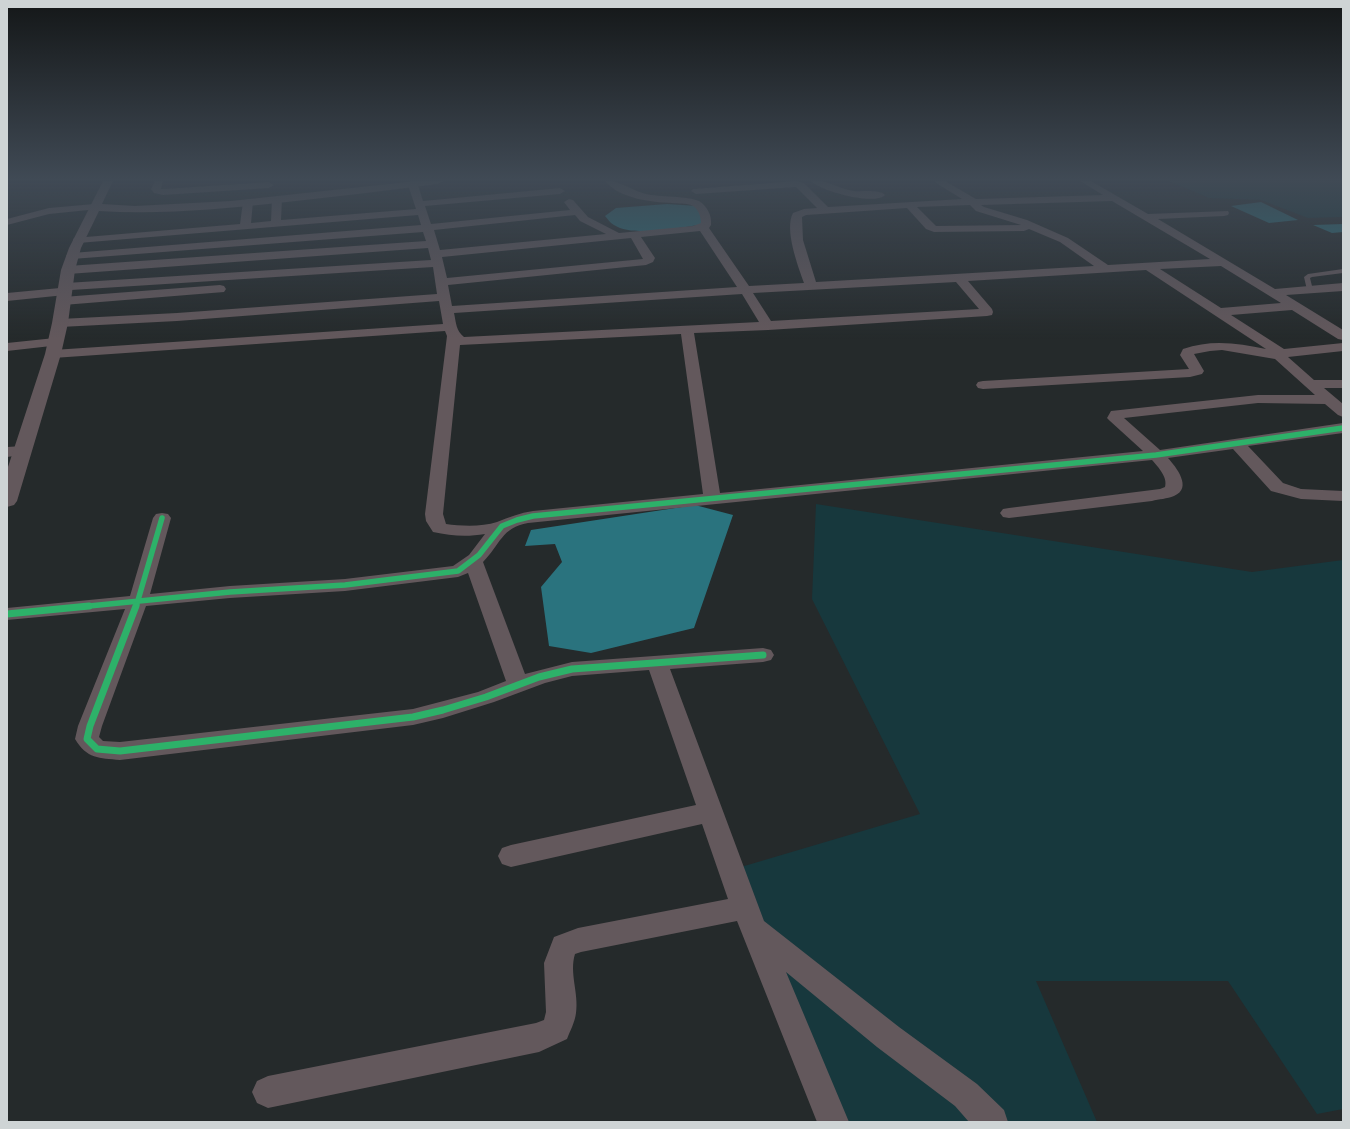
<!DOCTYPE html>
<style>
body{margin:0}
#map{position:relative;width:1350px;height:1129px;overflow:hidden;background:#252a2b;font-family:"DM Sans",sans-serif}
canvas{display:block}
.frame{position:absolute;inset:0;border:8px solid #ced4d5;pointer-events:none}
</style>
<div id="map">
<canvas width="1350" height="1129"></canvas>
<div class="frame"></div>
</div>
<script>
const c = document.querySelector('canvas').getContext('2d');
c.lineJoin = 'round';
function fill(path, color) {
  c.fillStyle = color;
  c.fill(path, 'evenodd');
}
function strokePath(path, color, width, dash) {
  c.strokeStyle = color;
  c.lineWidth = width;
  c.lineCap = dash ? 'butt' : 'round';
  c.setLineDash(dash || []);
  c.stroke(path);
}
fill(new Path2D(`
 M1169 181H1343V217L1308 218 1261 200 1209 198Z
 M816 504 1252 572 1343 560V1109L1317 1114 1228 981H1036L1097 1122H824L741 867 920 814 812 599Z`), '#17383d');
fill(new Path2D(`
 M1261 202 1298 220 1269 223 1231 206Z
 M667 204 697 206 705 224C682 227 634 238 614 225 610 223 608 219 605 216L616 208Z
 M1343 224V232L1332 233 1313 225Z
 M695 505 733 515 694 628 591 653 549 646 541 587 562 562 555 544 525 546 531 530Z`), '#2a737e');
fill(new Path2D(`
 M1343 269V273L1312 277 1310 278 1313 290 1310 292 1307 290 1304 277 1308 274Z`), '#63585c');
fill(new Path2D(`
 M155 181H163L161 189H163L269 182 274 185 269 188 163 195 154 193 151 189Z
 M605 181C618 179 632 191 646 194 659 197 689 196 699 201 707 206 712 215 711 225L709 228 749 286 804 283C798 266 784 229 793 213L804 209 817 208 796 187 696 194 691 191 693 189 796 181 804 183 828 207 962 199 936 183 935 181H945L976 199 1103 195 1080 181H1091L1148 214 1228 211 1229 213 1228 215 1224 216 1158 219 1275 289 1343 283V291L1286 295 1343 330V340L1338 339 1292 310 1231 315 1284 349 1343 343V351L1288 357 1314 380H1343V388H1324L1343 404V417L1338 415 1325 404 1258 403 1124 418 1160 450 1343 423V433L1248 446 1283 483 1301 489 1343 491V501L1301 499 1271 491 1233 449 1168 458C1176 467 1193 488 1174 496 1167 499 1159 499 1152 501L1009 518 1003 517 1000 513 1003 509 1009 508 1160 489 1165 487C1168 477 1158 467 1152 460L528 523C502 527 500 545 483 562L525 674 572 662 763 648 771 650 774 655 771 660 763 662 670 669 764 921 899 1027 977 1084 1004 1110 1008 1122H969L955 1106 877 1047 786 972 849 1122H817L737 921 581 952 575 954C569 973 579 993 576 1013 575 1022 570 1031 567 1039L539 1052 268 1108 257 1103 252 1092 257 1081 268 1076 536 1023 544 1020 546 1012 544 963 554 937 578 928 728 899 702 824 511 867 502 864 498 856 502 848 511 845 696 805 649 670 572 676 545 683 494 702 443 718 413 725 120 760C99 758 87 759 75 739L78 726 125 609 7 620V608L130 596 153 518 156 514 162 513 168 514 171 518 150 594 230 586 345 579 453 566 469 555 485 534C467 537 451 536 433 532L426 521 425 514 447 336 445 331 53 358 48 357 46 354 48 351 53 350 443 324 439 301 177 321 60 327 55 326 53 323 55 320 60 319 177 313 437 294 433 267 71 290 69 294 65 295 7 301V293L60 288 62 284 66 283 431 260 428 248 68 274 64 272 62 270 64 268 68 266 426 241 423 232 72 259 68 258 66 256 68 254 72 253 421 225 418 215 78 243 74 242 73 240 74 238 240 224 243 202 248 199 253 202 251 223 271 221 272 199 277 196 282 199 281 220 416 209 408 185 413 182 418 185 423 201 560 188 565 191 560 194 425 206 431 224 570 210 564 202 569 199 573 200 588 217 619 233 693 226 701 223C701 216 698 208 691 205 686 203 678 204 672 203 651 202 620 199 605 181ZM1112 201 1210 259 1108 265 1068 238 1027 220 984 207 981 205ZM970 205 976 211 1021 225 936 226 917 207ZM907 208 926 229 934 232 1024 231 1029 229 1060 242 1094 266 816 282 803 240 802 217 806 215ZM575 215 580 221 606 234 440 250 434 230ZM700 231 737 287 452 306 448 285 646 265 653 262 655 258 641 237ZM631 238 643 259 447 278 442 257ZM1221 266 1281 303 1221 308 1160 269ZM1146 270 1266 349C1238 343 1211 339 1183 349L1180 355 1189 369 983 381 978 382 976 385 978 388 983 389 1190 377 1202 374 1204 371 1194 354 1210 351 1222 350 1275 359 1315 395H1258L1111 411 1107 418 1110 421 1143 451 720 493 694 333 768 330 987 316 992 315 993 312 992 309 968 281ZM956 282 979 309 771 321 753 293ZM742 294 759 322 464 337C456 331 456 322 454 313ZM681 334 703 494 533 511C520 513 509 517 497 522 482 527 461 526 446 524L443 514 460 345ZM468 573 506 681 478 692 413 709 120 742 103 741 99 737 102 726 146 606 230 598 345 591 458 577Z
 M811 181C827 179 839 189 854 191 862 192 879 189 885 195 875 206 820 191 811 181Z
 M94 204 99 207 98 209 49 214 7 225V219L49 208Z
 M220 285 224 286 226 289 224 292 63 305 59 304 57 301 59 298 63 297Z
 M55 338 60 339 62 342 60 345 7 351V343Z
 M23 446 29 448 31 451 29 454 7 457V447Z`), '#63585c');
fill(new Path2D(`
 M103 181H113L102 204 135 206 231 201 416 181H443L438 184C385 191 331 197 278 203 219 209 159 215 99 211L81 248 75 270 68 323 61 354 17 501 14 505 7 507V470L45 354 52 323 61 270 69 248Z`), '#63585c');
strokePath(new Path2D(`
 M1339 429 1343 428`), '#2db169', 4.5);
strokePath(new Path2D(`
 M79 607 230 592 345 585 458 571 479 555 502 526 517 520 533 516 1156 455 1343 428
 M136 607 162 518`), '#2db169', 5.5);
strokePath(new Path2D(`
 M136 606 90 726 87 739 97 749 120 751 413 717 443 710 486 697 539 677 572 669 763 655
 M7 614 89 606`), '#2db169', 7);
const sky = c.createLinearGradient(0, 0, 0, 339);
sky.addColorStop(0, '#141718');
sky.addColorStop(0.53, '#404a55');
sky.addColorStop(1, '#404a5500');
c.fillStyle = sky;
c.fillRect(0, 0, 1350, 339);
</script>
